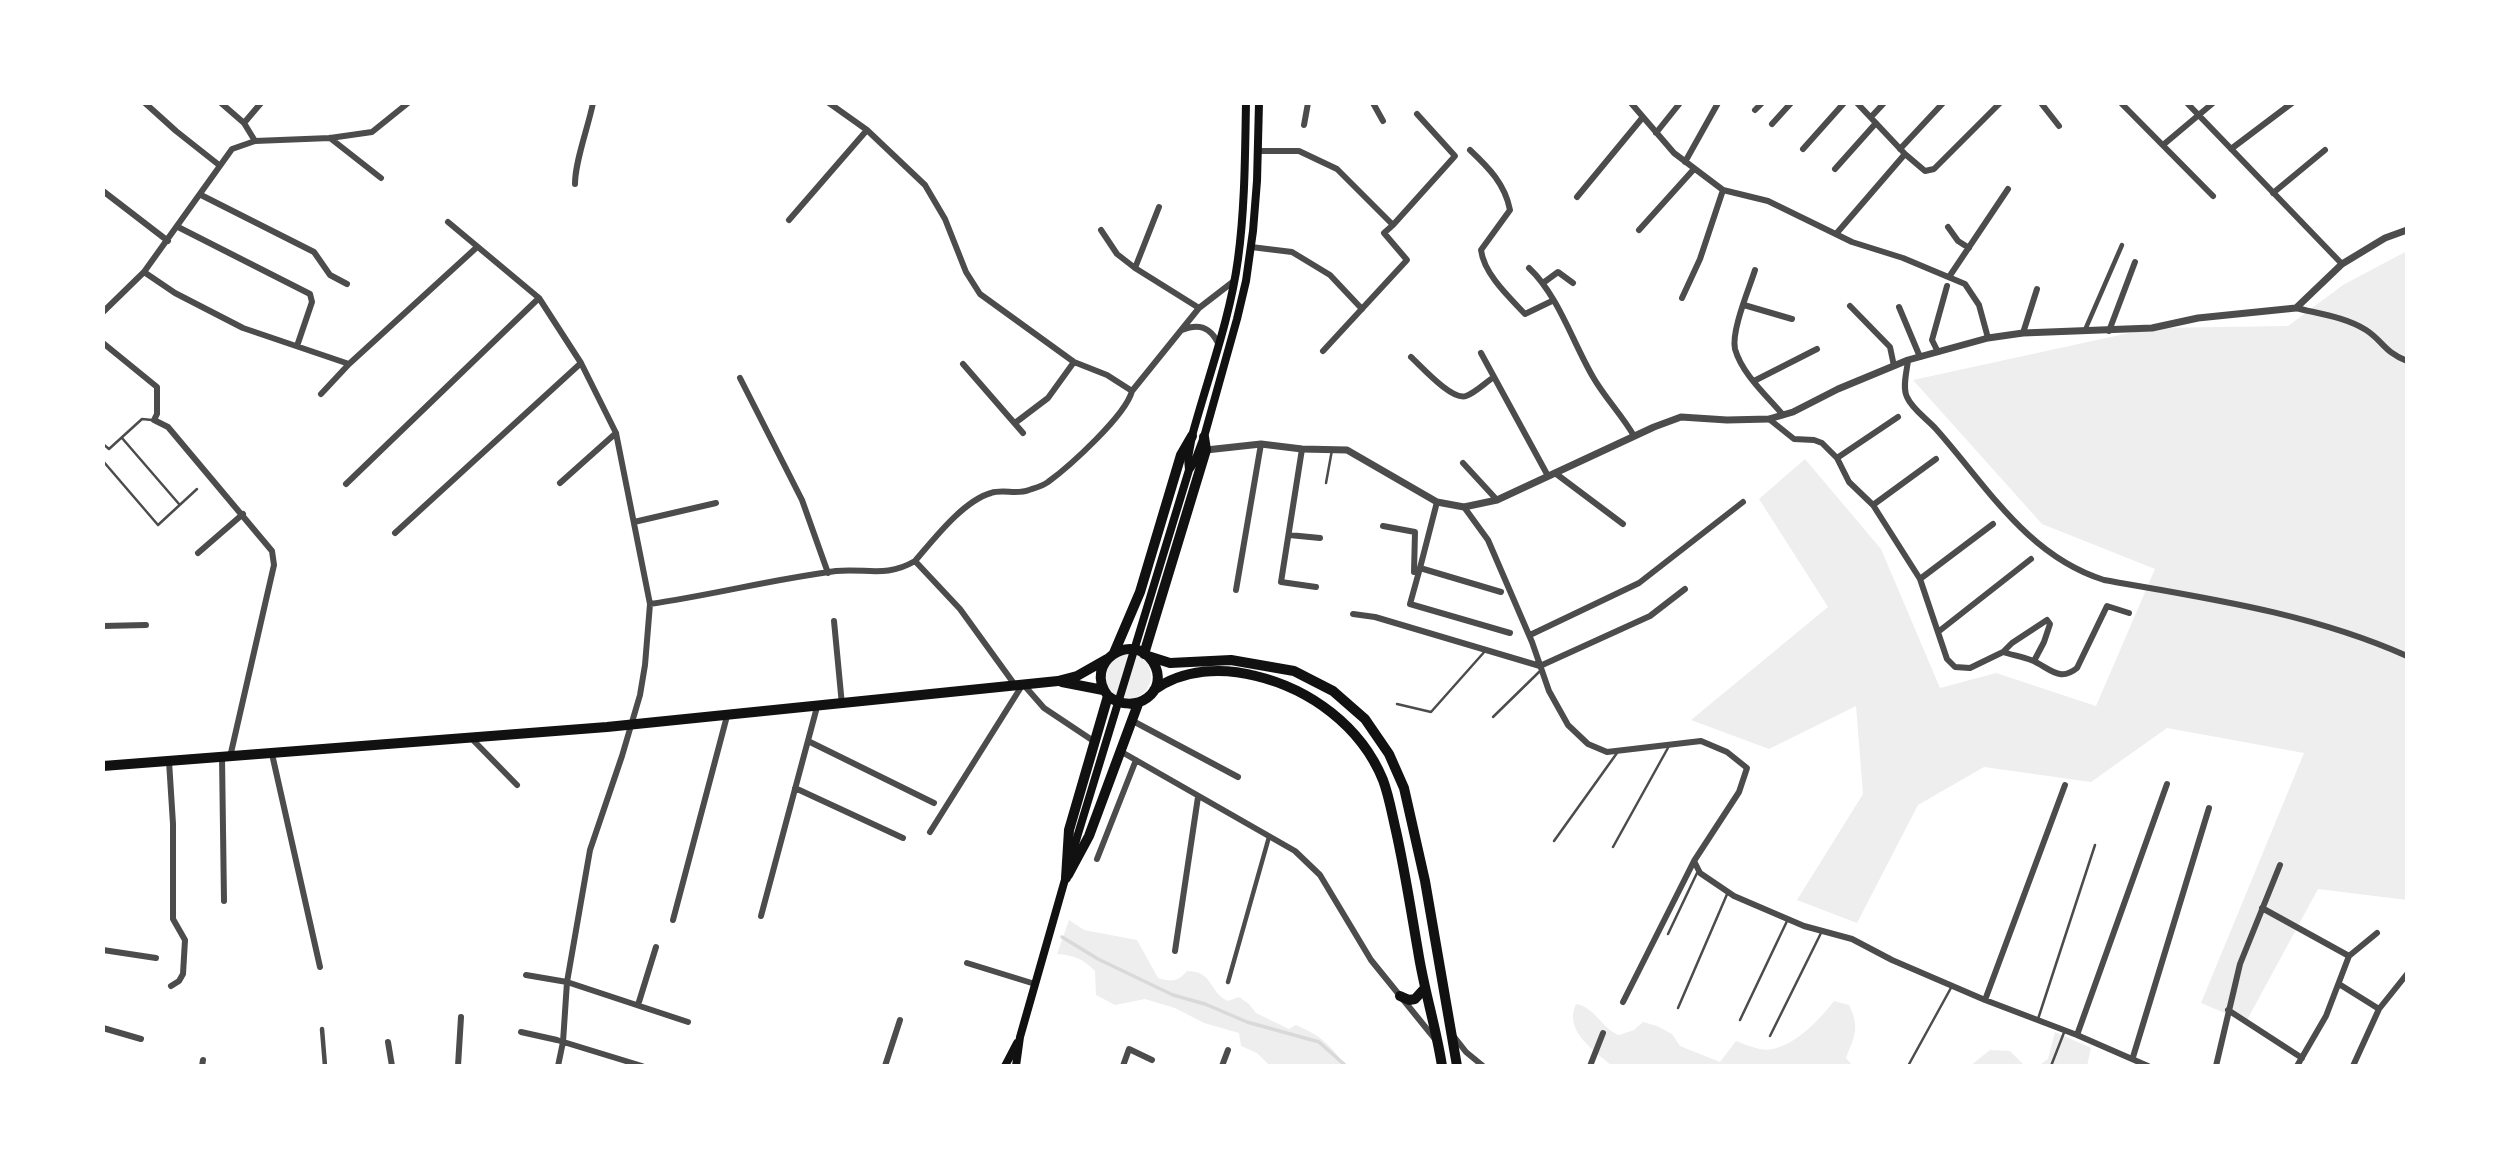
<!DOCTYPE html>
<style>
body{margin:0}
#map{position:relative;width:2510px;height:1169px;overflow:hidden;background:#fff;font-family:"PT Sans",sans-serif}
canvas{display:block}
.frame{position:absolute;inset:0;border:105px solid #fff;pointer-events:none}
</style>
<div id="map">
<canvas width="2510" height="1169"></canvas>
<div class="frame"></div>
</div>
<script>
const c = document.querySelector('canvas').getContext('2d');
c.lineJoin = 'round';
function fill(path, color) {
  c.fillStyle = color;
  c.fill(path, 'evenodd');
}
function strokePath(path, color, width, dash) {
  c.strokeStyle = color;
  c.lineWidth = width;
  c.lineCap = dash ? 'butt' : 'round';
  c.setLineDash(dash || []);
  c.stroke(path);
}
fill(new Path2D(`
 M2407 251V900L2318 889 2246 1022 2201 1003 2304 753 2167 728 2091 782 1984 767 1918 805 1857 923 1797 900 1863 794 1856 706 1769 749 1691 720 1828 607 1759 499 1805 459 1881 549 1940 688 1996 673 2096 706 2155 569 2042 524 1913 380 2152 328 2288 326 2343 285Z
 M1105 676a23 23 0 1 1 46 0a23 23 0 1 1-46 0Z
 M1069 920 1084 930 1137 940 1158 978C1171 982 1178 982 1187 971 1214 971 1208 992 1228 1001L1239 997 1249 1004 1256 1013 1289 1029 1296 1025C1323 1037 1328 1043 1346 1066H1270L1257 1053 1241 1046 1239 1033 1204 1023 1175 1008 1145 999 1115 1005 1096 995 1095 971C1083 959 1074 955 1057 954Z
 M1834 1001 1849 1005C1860 1028 1855 1035 1846 1058L1853 1066H1612C1594 1050 1563 1031 1576 1004 1595 1007 1602 1029 1619 1035L1634 1030 1643 1022 1657 1026 1672 1034 1680 1046 1720 1062 1736 1041C1747 1045 1761 1052 1773 1049 1798 1043 1819 1020 1834 1001Z
 M2055 1032 2091 1048 2087 1066H2038L2048 1059Z
 M1990 1050 2010 1051 2025 1066H1970Z`), '#eee');
strokePath(new Path2D(`
 M1062 937 1098 959 1173 995 1205 1004 1247 1022 1319 1042 1346 1066`), '#d9d9d9', 3.5);
strokePath(new Path2D(`
 M122 438 179 504
 M103 444 109 449 142 419 152 420
 M103 461 158 525 197 489
 M1326 483 1332 450
 M1397 704 1431 712 1486 650
 M1493 717 1539 672
 M1554 841 1617 753
 M1613 847 1669 746
 M1668 934 1697 873
 M1678 1008 1728 892
 M2038 1019 2095 845
 M1740 1020 1788 919
 M1770 1036 1822 931
 M1908 1066 1952 986
 M2051 1066 2065 1030`), '#4c4c4c', 2.5);
strokePath(new Path2D(`
 M2085 330 2122 245
 M1228 982 1269 837
 M322 1029 325 1066`), '#4c4c4c', 4.5);
strokePath(new Path2D(`
 M145 103 176 131 219 165
 M221 103 244 123 255 141
 M829 103 867 130 925 185 945 219 966 272 980 294 1074 362 1107 375 1132 391
 M1373 103 1383 121
 M1631 103 1674 153 1723 190 1768 201 1852 242 1903 258 1965 284 1979 305 1988 338
 M2041 103 2059 126
 M2121 103 2213 196
 M2187 103 2342 264
 M1755 110 1762 103
 M1871 117 1884 103
 M244 123 261 103
 M1772 124 1791 103
 M1304 125 1308 103
 M1656 133 1680 103
 M330 138 381 178
 M2163 145 2213 103
 M1803 149 1844 103
 M1900 149 1943 103
 M2231 149 2292 103
 M1470 150C1489 168 1505 184 1510 210L1481 250C1484 274 1509 297 1525 314L1552 301
 M1258 151H1299L1337 169 1393 225 1384 233 1407 260 1323 351
 M1905 154 1925 171 1934 169 2000 103
 M1685 162 1718 103
 M1835 169 1876 123
 M575 184C575 161 588 128 593 103
 M103 191 168 241
 M2273 193 2325 150
 M201 195 314 252 330 275 347 284
 M1577 197 1643 117
 M789 220 867 130
 M448 222 539 298 581 363 616 433 650 604 645 665 640 695 622 756 590 850 567 982 563 1042 558 1066
 M1393 225 1455 156 1417 114
 M178 227 310 294 312 302 297 346
 M1948 227 1958 241 1969 248
 M1101 230 1117 254 1135 268 1199 308
 M1639 230 1694 169
 M1836 234 1905 154 1857 103
 M1251 247 1292 252 1330 275 1362 309
 M1135 268 1159 207
 M1529 268C1558 295 1573 343 1593 377 1605 398 1622 415 1634 436
 M1755 270C1749 289 1731 331 1735 349 1742 374 1767 396 1783 415
 M144 272 175 293 243 328 349 364 476 248
 M1949 277 2008 189
 M1543 283 1558 272 1573 283
 M1682 298 1700 259 1723 190
 M1744 305 1792 319
 M1850 306 1890 347 1894 366
 M1899 307 1920 357
 M2296 308C2320 314 2345 317 2366 330 2383 341 2384 352 2407 361
 M103 312 144 272 232 149 255 141 330 138 372 132 408 103
 M1182 330C1199 323 1210 327 1218 343
 M2109 331 2135 262
 M2023 333 2037 289
 M103 343 157 387V414L154 420 168 427 272 551 274 565 230 757
 M1938 352 1932 340 1947 286
 M1481 353 1548 476
 M1411 357C1421 366 1452 401 1466 396 1475 393 1486 382 1494 377
 M1908 360C1907 371 1902 387 1907 397 1912 409 1927 419 1936 429 1986 485 2027 556 2104 580 2206 598 2311 613 2407 656
 M963 364 1023 433
 M740 378 802 500 828 573
 M1754 381 1817 349
 M321 394 349 364
 M1769 419 1794 439 1814 440 1822 443 1837 458 1849 482 1873 505 1920 579 1947 659 1955 667 1970 668 2003 652C2013 655 2022 657 2031 660 2049 667 2059 683 2077 668L2107 606 2129 613
 M1015 423 1048 398 1074 362
 M1302 449 1281 582 1316 587
 M1837 458 1898 417
 M1463 463 1497 500
 M1555 473 1623 524
 M560 483 616 433
 M346 484 539 298
 M1437 502 1420 568 1501 592
 M1873 505 1936 459
 M1464 507 1488 540 1532 642 1549 691 1568 725 1588 744 1607 752 1701 741 1727 752 1747 768 1739 792 1694 861 1700 873 1734 896 1804 926 1852 939 1892 960 1985 1000 2077 1035 2148 1066
 M634 522 716 503
 M1383 526 1415 532 1414 572
 M395 533 581 363
 M1289 535 1320 538
 M198 553 243 514
 M915 561 960 609 1015 685
 M1420 568 1410 604 1510 633
 M1920 579 1993 524
 M1236 590 1261 444
 M650 604C712 595 774 579 836 571 867 568 886 578 915 561 934 539 963 501 991 493 1003 489 1017 495 1029 490 1035 488 1043 486 1048 482 1070 466 1126 415 1132 391L1199 308 1234 281
 M1353 614 1375 617 1540 666 1650 616 1685 589
 M834 621 842 705
 M103 626 146 625
 M1938 632 2031 559
 M1530 635 1639 583 1743 502
 M2003 652 2012 643 2047 620 2050 624 2044 642 2034 661
 M1131 720 1238 777
 M472 739 517 785
 M808 741 934 803
 M1120 751 1295 851 1320 875 1371 960 1435 1039
 M272 754 320 967
 M222 757 224 901
 M169 761 173 824V919L185 940 183 974 179 981 171 986
 M795 788 903 838
 M930 832 1023 684 1044 708 1095 742
 M1097 859 1136 760
 M2262 908 2349 956
 M761 916 817 707
 M673 920 727 716
 M103 950 156 958
 M1175 951 1198 797
 M967 963 1035 984
 M526 975 567 982 688 1022
 M2339 984 2379 1009
 M1985 1000 2065 785
 M1623 1002 1694 861
 M638 1005 656 947
 M2228 1010 2302 1058
 M103 1028 141 1039
 M521 1032 557 1040 642 1066
 M2077 1035 2167 784
 M1455 1038 1466 1052 1483 1066
 M388 1042 392 1066
 M2133 1057 2209 808
 M202 1066 203 1060
 M458 1066 461 1017
 M885 1066 900 1020
 M1123 1066 1129 1049 1152 1060
 M1222 1066 1228 1050
 M1590 1066 1603 1033
 M2216 1066 2240 964 2280 865
 M2297 1066 2326 1016 2349 956 2377 933
 M2353 1066 2379 1009 2407 974`), '#4c4c4c', 6);
strokePath(new Path2D(`
 M1206 450 1261 444 1302 449 1347 450 1437 502 1464 507 1497 500 1654 427 1681 417 1727 420 1769 419 1793 412 1838 389 1908 360 1988 338 2023 333 2152 328 2198 318 2296 308 2342 264 2385 238 2407 230`), '#4c4c4c', 7);
strokePath(new Path2D(`
 M1189 470 1188 458 1192 436C1208 377 1230 319 1238 259 1245 207 1245 155 1246 103
 M1005 1066 1017 1043
 M1016 1066 1020 1037 1078 834 1189 470 1195 461 1204 437 1237 319 1246 281 1253 231 1257 181 1259 103`), '#111', 8);
strokePath(new Path2D(`
 M1114 653 1140 592 1181 455 1192 436
 M1144 654 1206 450 1204 437
 M1148 656 1170 663 1231 660 1294 671 1333 691 1365 719 1389 754 1404 788 1425 881 1457 1066
 M1062 682 1103 690
 M1154 690C1183 669 1222 667 1256 676 1310 689 1361 726 1383 780 1389 796 1392 814 1396 831 1405 871 1411 911 1418 951 1424 990 1436 1027 1442 1066
 M103 766 607 727 1058 681 1077 676 1107 659
 M1068 875 1089 836 1138 704
 M1066 878 1069 830 1108 696C1082 663 1132 630 1153 662 1171 691 1135 717 1108 696
 M1400 996 1409 1000 1415 999 1424 989`), '#111', 10);
</script>
